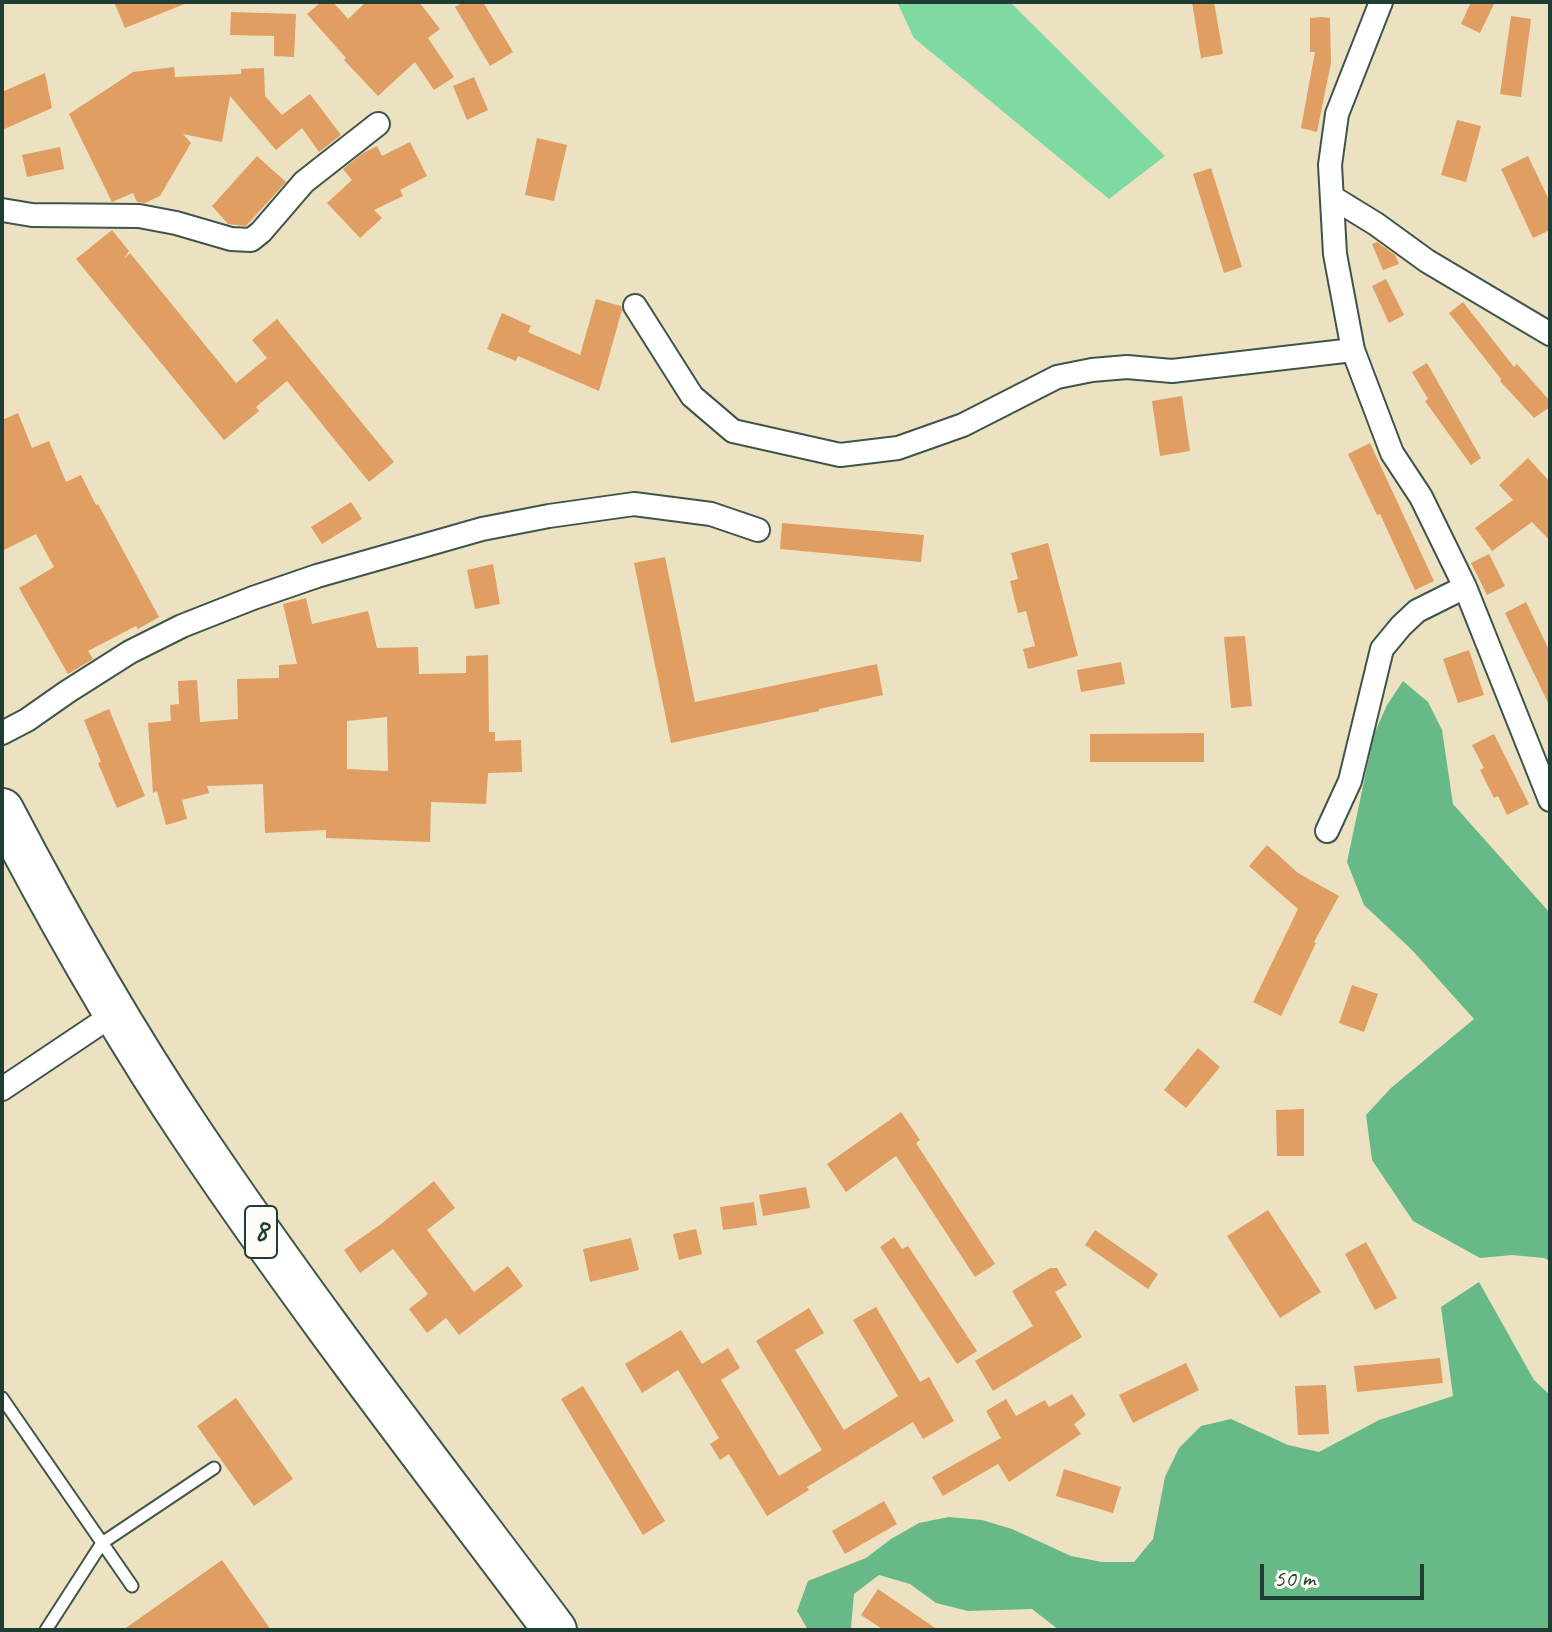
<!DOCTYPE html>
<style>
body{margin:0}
#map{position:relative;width:1552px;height:1632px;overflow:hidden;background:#ece2c1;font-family:Caveat,sans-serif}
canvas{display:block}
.frame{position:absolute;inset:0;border:4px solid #1f3d34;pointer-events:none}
.scale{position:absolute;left:1260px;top:1564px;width:164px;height:36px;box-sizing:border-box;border:4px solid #1f3d34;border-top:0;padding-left:10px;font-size:24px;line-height:28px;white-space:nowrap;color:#1f3d34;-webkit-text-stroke:6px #fdfcf7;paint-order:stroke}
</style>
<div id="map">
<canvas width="1552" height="1632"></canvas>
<div class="frame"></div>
<div class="scale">50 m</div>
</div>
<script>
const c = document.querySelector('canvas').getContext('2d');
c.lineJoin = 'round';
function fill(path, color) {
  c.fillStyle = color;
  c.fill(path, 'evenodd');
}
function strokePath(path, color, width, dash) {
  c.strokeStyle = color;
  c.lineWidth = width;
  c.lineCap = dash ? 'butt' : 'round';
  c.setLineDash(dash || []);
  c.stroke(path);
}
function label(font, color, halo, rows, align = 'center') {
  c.font = font + ' Caveat,sans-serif';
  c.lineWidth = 8;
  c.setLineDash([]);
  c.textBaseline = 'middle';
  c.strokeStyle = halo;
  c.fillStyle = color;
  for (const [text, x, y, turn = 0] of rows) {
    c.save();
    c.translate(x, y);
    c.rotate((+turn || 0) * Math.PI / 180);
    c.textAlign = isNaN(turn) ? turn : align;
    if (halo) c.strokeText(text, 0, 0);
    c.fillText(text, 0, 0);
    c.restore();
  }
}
fill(new Path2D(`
 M897 2H1010L1165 156 1109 199 914 38Z`), '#7fdaa1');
fill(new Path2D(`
 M1403 681 1428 702 1442 730 1453 804 1550 913V1261L1544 1258 1512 1255 1480 1258 1413 1221 1372 1160 1366 1115 1391 1088 1474 1019 1412 950 1364 905 1347 862 1374 734 1387 705Z
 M1479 1282 1534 1380 1550 1395V1630H1059L1032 1609 968 1611 936 1603 910 1584 879 1575 854 1594 851 1627 853 1630H808L797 1611 808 1581 866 1558 891 1539 919 1523 949 1517 982 1520 1012 1529 1071 1556 1102 1562H1134L1153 1539 1165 1477 1179 1448 1201 1426 1231 1419 1288 1445 1319 1452 1379 1420 1453 1396 1441 1307Z`), '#67ba87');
fill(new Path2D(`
 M114 2H187V3L125 28Z
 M321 2H333L348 19 366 2H419L440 29 428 38 454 77 434 90 415 62 378 96 344 60 346 58 307 14Z
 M464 2H483L513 52 490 66 455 7Z
 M1192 2H1214L1223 54 1201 58Z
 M1471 2H1495L1480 33 1461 24Z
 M231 12 296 14 294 57 274 56V36L230 35Z
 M1511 16 1531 19 1521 97 1500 94Z
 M1322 17 1330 18 1331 63 1317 132 1301 128 1315 52H1310V18Z
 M174 67 175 77 241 74V69L264 68 265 96 282 115 310 94 341 135 319 152 302 128 276 150 230 96 222 142 183 134 191 143 160 196 145 203 137 202 133 193 112 202 69 114 133 72Z
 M45 73 52 108 2 130V92Z
 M474 77 488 110 467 120 453 86Z
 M1457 120 1481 126 1466 182 1441 175Z
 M537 138 567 145 554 201 525 195Z
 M410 142 427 176 400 190 403 196 374 210 382 218 360 238 327 203 352 180 343 169 363 153 377 146 382 156Z
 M60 147 64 169 27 177 22 155Z
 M257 156 286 182 246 226 228 224 212 206Z
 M1528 156 1550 202V230L1533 238 1501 169Z
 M1211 168 1242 267 1224 273 1193 174Z
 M112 230 129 251 124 259 130 253 236 383 267 358 252 340 277 319 394 462 369 482 287 381 256 407 259 411 224 440 76 259Z
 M1377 242 1395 255 1399 264 1383 270 1372 244Z
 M1386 279 1404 315 1389 323 1372 286Z
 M596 299 621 306 622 310 599 391 518 356 516 361 487 349 502 313 531 326 528 332 580 355Z
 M1463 302 1514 367 1517 364 1550 401V407L1534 418 1500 381 1501 379 1449 313Z
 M1427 363 1481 458 1471 465 1425 401 1428 399 1412 372Z
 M1182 396 1190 451 1160 456 1152 401Z
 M18 413 32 448 49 441 66 482 81 475 96 505 98 504 159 617 138 629 136 626 88 651 93 659 68 674 19 588 54 567 36 534 2 551V420Z
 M1370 443 1434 581 1415 590 1380 514 1377 515 1348 454Z
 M1528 458 1550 482V541L1532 522 1492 551 1475 528 1513 500 1499 485Z
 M351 502 362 519 322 544 311 527Z
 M782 523 924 535 921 562 780 549Z
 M1048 543 1078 656 1028 669 1023 649 1035 646 1026 611 1018 613 1010 581 1018 579 1011 553Z
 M1489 554 1505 586 1487 595 1471 563Z
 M665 557 695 702 877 664 883 695 819 709V711L671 743 634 563Z
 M493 564 500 604 475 609 467 570Z
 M306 598 312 624 368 611 377 648 418 647 419 674 466 673V656L488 655 489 732H495V741L521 740 522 772 488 773 486 804 431 802 430 842 326 838V830L265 833 263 784 207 786 209 793 182 800 187 819 166 825 157 791 153 793 148 723 171 721 170 705 179 704 178 681 197 680 200 722 238 719 237 679 279 678V665L297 664 283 604ZM387 717 388 771 347 769V721Z
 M1526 602 1550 652V707L1505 613Z
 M1245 636 1252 706 1231 708 1224 637Z
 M1469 650 1484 695 1458 703 1443 659Z
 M1121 662 1125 684 1081 692 1077 670Z
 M109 709 145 796 117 808 98 763 101 762 84 720Z
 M1204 733V762H1090V734Z
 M1494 734 1529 804 1507 815 1498 796 1494 798 1480 770 1484 768 1472 745Z
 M1267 845 1298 873 1339 896 1314 942 1316 943 1281 1016 1253 1002 1298 909 1249 866Z
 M1352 985 1378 994 1364 1032 1339 1023Z
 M1198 1048 1220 1067 1186 1108 1164 1090Z
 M1304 1109V1156H1277L1276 1110Z
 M901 1112 920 1140 916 1143 995 1264 975 1277 896 1156 846 1192 827 1164Z
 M434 1181 455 1208 427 1230 474 1292 508 1266 523 1286 459 1335 446 1318 427 1333 409 1309 428 1294 393 1249 360 1273 344 1250 381 1224Z
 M806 1187 810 1208 763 1216 759 1195Z
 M754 1202 757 1225 723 1230 720 1207Z
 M1268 1210 1321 1292 1280 1318 1227 1236Z
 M696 1229 702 1254 679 1260 673 1234Z
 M1095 1230 1158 1274 1148 1289 1085 1245Z
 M894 1237 902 1249 908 1246 977 1351 957 1364 880 1247Z
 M631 1238 639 1270 590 1282 583 1249Z
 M1366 1242 1397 1298 1375 1310 1345 1254Z
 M1050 1268H1057L1067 1285 1055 1292 1082 1337 993 1391 975 1361 1033 1326 1012 1291Z
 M876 1307 920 1382 929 1377 954 1421 923 1439 913 1422 807 1487 809 1490 767 1516 729 1454 720 1460 710 1444 719 1438 678 1370 642 1393 625 1364 681 1330 702 1364 728 1348 740 1368 721 1380 779 1476 822 1450 756 1341 809 1308 824 1333 795 1350 844 1430 898 1396 853 1320Z
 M1440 1358 1443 1383 1357 1392 1354 1366Z
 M1186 1363 1199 1390 1133 1423 1119 1395Z
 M1326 1385 1329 1434 1298 1435 1295 1386Z
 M583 1386 665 1521 643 1535 561 1399Z
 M1072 1394 1086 1415 1074 1424 1081 1434 1009 1482 998 1464 943 1496 932 1477 1001 1438 986 1411 1006 1399 1016 1416 1045 1400 1049 1407Z
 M236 1398 293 1479 254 1506 197 1426Z
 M1064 1469 1121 1487 1113 1513 1056 1496Z
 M884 1501 897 1524 845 1554 832 1531Z
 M222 1560 271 1630H123Z
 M878 1589 938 1630H884L861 1615Z`), '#e09e62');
const lane = new Path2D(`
 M2 1398 132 1586
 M46 1630 102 1543 214 1468`);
const street = new Path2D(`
 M1381 2 1337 114 1330 165 1335 254 1353 350 1392 453 1421 497 1465 587 1550 800
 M1332 197 1376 224 1427 261 1550 334
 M2 210 32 215 139 216 176 223 231 239 251 240 261 232 304 182 378 124
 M635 306 692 396 733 431 840 455 898 448 963 425 1057 377 1092 370 1127 367 1172 371 1353 350
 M2 733 27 720 67 692 130 652 182 626 253 598 317 576 482 529 549 516 634 504 711 514 758 530
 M1327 831 1350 781 1382 649 1401 626 1417 611 1465 587
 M2 1089 114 1014`);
const highway = new Path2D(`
 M2 810C60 921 121 1029 191 1133 305 1303 432 1466 555 1630`);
strokePath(lane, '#3e5649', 15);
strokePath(street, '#3e5649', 26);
strokePath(highway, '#3e5649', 46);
strokePath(lane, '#fff', 11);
strokePath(street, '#fff', 22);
strokePath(highway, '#fff', 42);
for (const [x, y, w] of [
 [261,1232,32]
]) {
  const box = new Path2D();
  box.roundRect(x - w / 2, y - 26, w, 52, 6);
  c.fillStyle = '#fdfcf7';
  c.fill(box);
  strokePath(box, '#1f3d34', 2);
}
label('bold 30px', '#1f3d34', null, [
 ["8",261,1232]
]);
</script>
